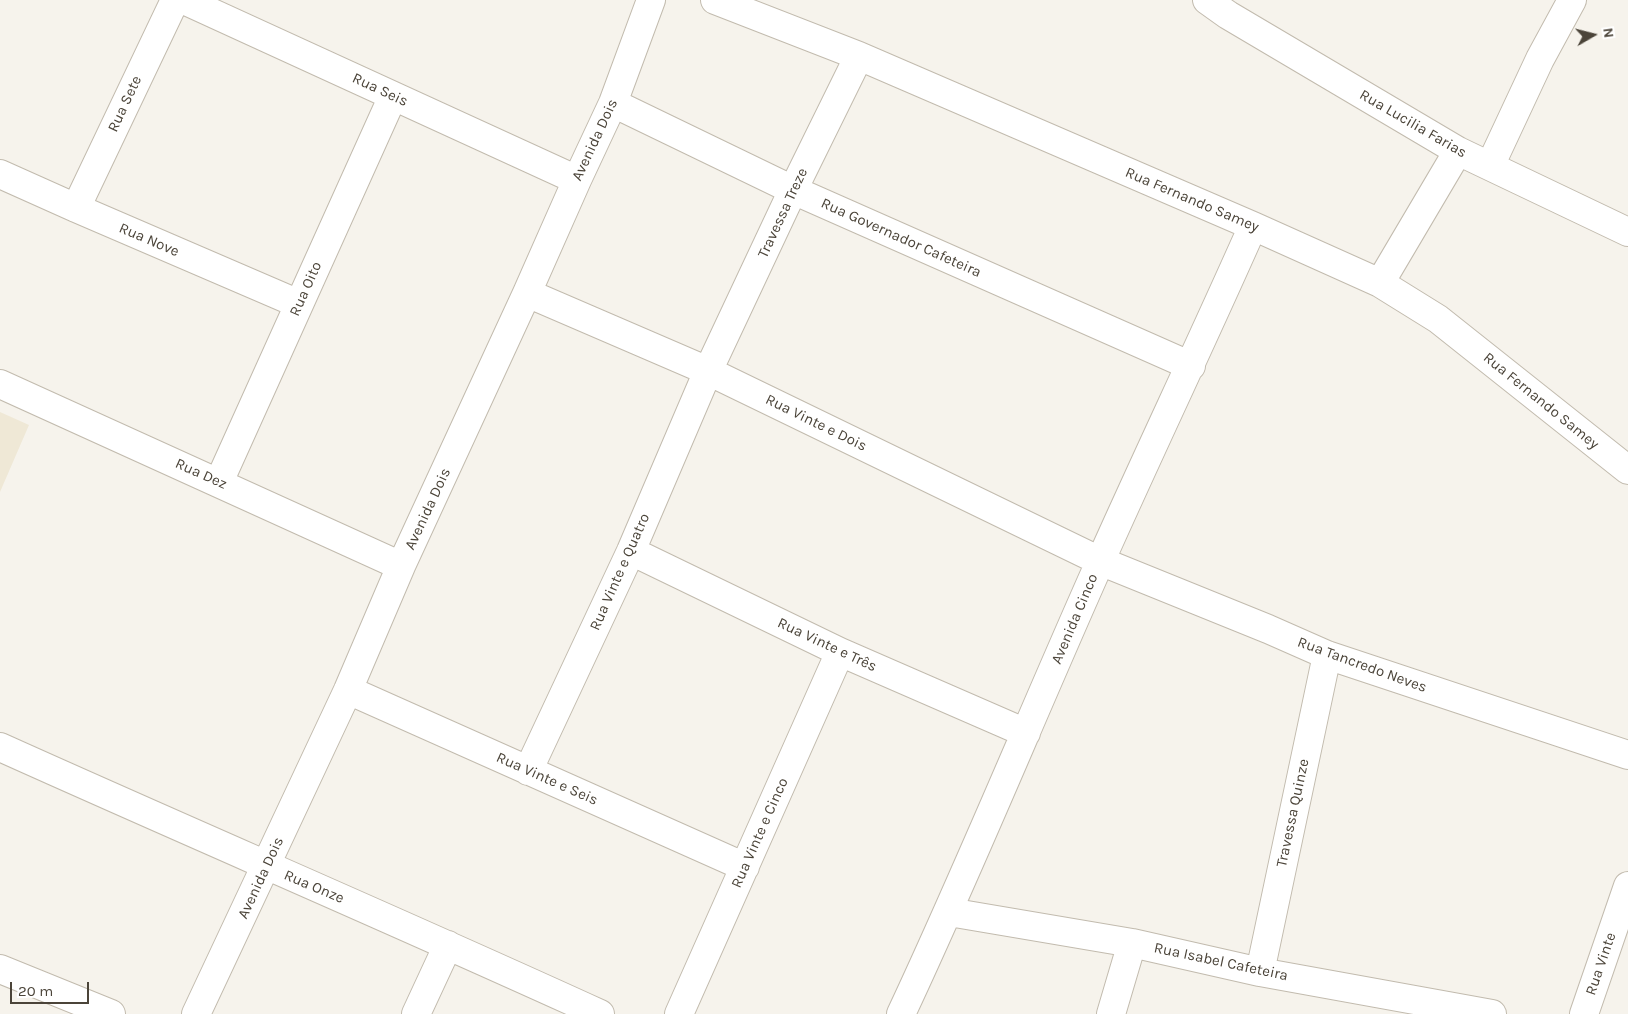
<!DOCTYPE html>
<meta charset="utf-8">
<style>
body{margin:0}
#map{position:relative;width:1628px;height:1014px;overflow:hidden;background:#f6f3ec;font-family:Karla,sans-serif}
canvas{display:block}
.north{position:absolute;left:1568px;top:10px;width:50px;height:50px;-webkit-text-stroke:4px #fff;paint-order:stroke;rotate:82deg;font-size:14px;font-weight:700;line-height:20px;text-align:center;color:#4b4439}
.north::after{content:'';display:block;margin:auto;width:18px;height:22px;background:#4b4439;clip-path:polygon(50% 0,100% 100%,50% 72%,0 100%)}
.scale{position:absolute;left:10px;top:982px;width:79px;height:22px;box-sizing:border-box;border:2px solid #4b4439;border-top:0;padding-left:6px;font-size:15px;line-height:18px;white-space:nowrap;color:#4b4439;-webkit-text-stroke:4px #fff;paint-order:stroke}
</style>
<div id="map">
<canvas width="1628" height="1014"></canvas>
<div class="north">N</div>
<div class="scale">20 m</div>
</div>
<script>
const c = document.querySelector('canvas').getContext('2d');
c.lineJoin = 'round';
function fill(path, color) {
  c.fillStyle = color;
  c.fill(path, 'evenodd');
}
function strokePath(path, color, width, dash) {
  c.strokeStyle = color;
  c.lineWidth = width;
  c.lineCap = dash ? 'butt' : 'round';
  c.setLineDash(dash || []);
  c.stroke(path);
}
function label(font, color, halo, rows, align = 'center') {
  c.font = font + ' Karla,sans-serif';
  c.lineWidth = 4.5;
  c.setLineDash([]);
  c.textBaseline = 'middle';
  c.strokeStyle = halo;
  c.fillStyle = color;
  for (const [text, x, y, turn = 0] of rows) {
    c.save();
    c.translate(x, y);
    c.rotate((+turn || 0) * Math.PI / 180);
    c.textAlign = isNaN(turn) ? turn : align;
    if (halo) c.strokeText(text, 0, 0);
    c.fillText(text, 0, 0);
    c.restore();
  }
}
fill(new Path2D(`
 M0 412 29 425 0 492Z`), '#efe8d6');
const minor = new Path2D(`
 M184 0 577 180
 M715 0 859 56 1253 226 1380 283 1438 319 1628 470
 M1207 0 1228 15 1458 151 1628 232
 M613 103 793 190 1191 366
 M1490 166 1540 59 1572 0
 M0 174 76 208 299 304
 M76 208 175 0
 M1380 283 1458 151
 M527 293 708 371 1100 561 1268 629 1327 655 1628 755
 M0 384 401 566
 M219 482 393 96
 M631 551 840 652 1026 733
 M348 690 745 867
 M0 747C200 837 401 923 600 1014
 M528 771 631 551 708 371 793 190 859 56
 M949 912 1132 943 1260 972 1492 1014
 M0 969 111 1014
 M1260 972 1327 655
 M196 1014 348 690 401 566 527 293 577 180 613 103 651 0
 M416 1014 448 945
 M679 1014 840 652
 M901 1014C971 865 1033 712 1100 562 1150 450 1203 339 1253 226
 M1111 1014 1132 943
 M1584 1014 1628 886`);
strokePath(minor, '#c2bbae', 30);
strokePath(minor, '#fff', 28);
label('15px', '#4b4439', '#fff', [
 ["Rua Seis",380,90,25],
 ["Rua Sete",125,104,-65],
 ["Rua Lucilia Farias",1413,124,30],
 ["Avenida Dois",595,140,-65],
 ["Rua Fernando Samey",1192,200,23],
 ["Travessa Treze",783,213,-65],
 ["Rua Governador Cafeteira",901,238,24],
 ["Rua Nove",149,240,23],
 ["Rua Oito",306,289,-66],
 ["Rua Fernando Samey",1541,401,39],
 ["Rua Vinte e Dois",816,423,26],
 ["Rua Dez",201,474,24],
 ["Avenida Dois",428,509,-65],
 ["Rua Vinte e Quatro",620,572,-66],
 ["Avenida Cinco",1075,619,-67],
 ["Rua Vinte e Três",827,645,25],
 ["Rua Tancredo Neves",1362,665,20],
 ["Rua Vinte e Seis",547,779,24],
 ["Travessa Quinze",1293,813,-78],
 ["Rua Vinte e Cinco",760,833,-66],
 ["Avenida Dois",261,878,-65],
 ["Rua Onze",314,887,23],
 ["Rua Isabel Cafeteira",1221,962,12],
 ["Rua Vinte",1601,964,-71]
]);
</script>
